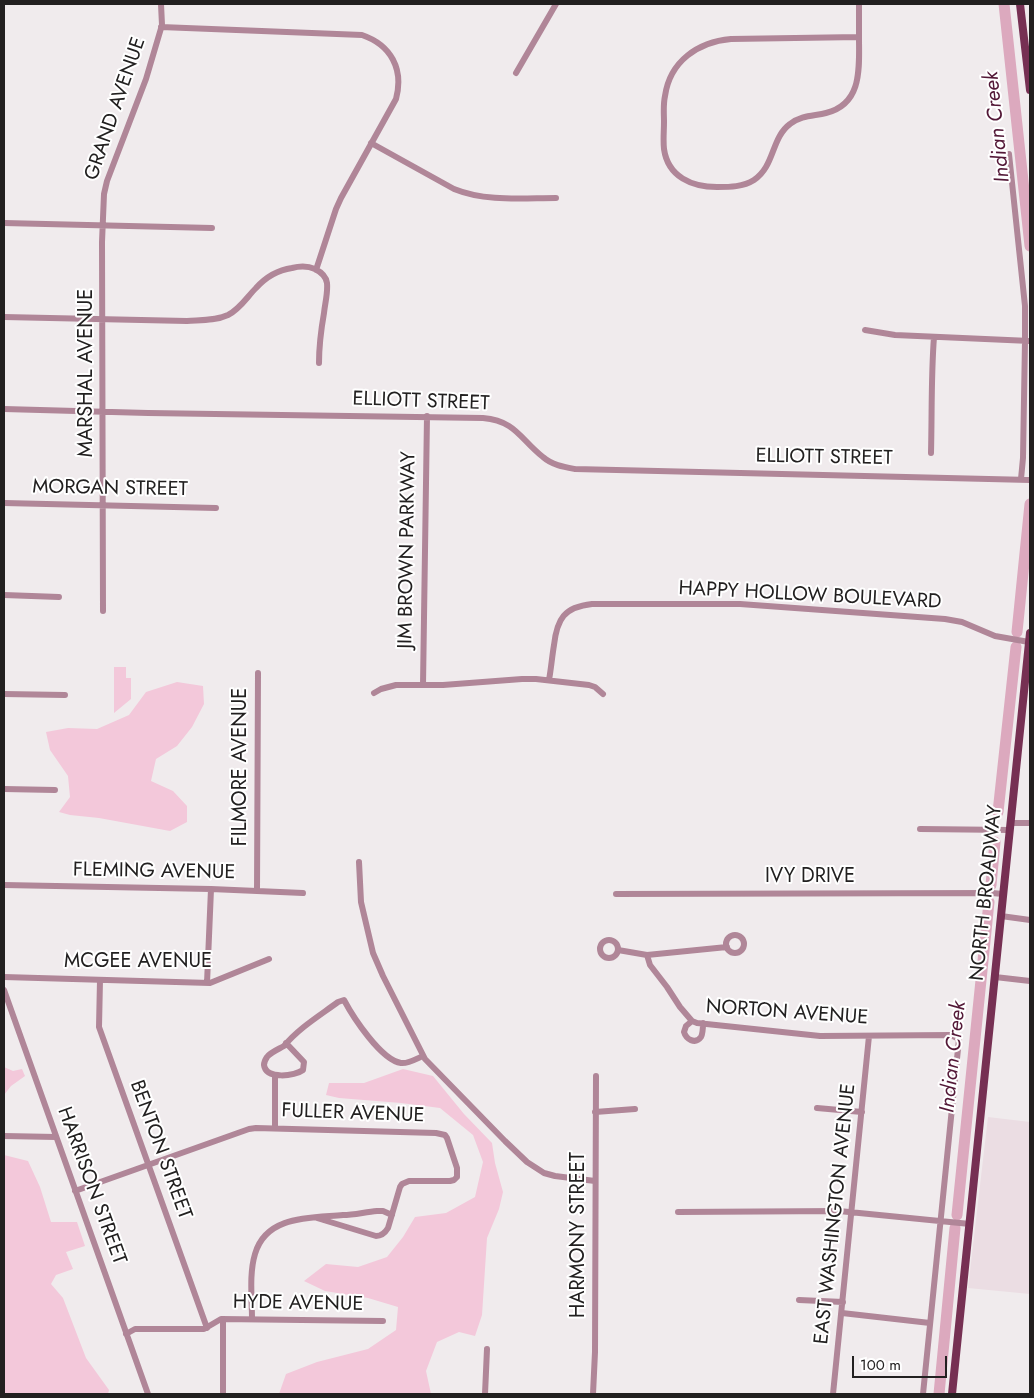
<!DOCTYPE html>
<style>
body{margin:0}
#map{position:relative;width:1034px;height:1398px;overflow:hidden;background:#f0ebed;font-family:Jost,sans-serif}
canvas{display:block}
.frame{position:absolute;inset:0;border:5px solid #222020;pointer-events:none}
.scale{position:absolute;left:852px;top:1356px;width:95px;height:22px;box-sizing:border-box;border:2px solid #222020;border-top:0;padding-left:6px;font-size:15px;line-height:18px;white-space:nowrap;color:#222020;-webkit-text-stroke:4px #fff;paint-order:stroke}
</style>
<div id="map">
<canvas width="1034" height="1398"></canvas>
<div class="frame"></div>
<div class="scale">100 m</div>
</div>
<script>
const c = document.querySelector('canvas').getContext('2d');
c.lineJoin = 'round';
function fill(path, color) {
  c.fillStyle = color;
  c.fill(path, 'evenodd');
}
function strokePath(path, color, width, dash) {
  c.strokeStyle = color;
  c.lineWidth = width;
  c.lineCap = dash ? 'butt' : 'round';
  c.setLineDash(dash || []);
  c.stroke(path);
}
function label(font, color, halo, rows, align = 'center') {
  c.font = font + ' Jost,sans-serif';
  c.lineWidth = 4;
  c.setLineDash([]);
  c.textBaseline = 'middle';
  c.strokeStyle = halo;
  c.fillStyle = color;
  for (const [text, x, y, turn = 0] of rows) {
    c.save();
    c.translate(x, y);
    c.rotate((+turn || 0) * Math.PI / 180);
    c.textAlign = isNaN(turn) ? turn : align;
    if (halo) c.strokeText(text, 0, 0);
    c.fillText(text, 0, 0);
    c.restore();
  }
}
fill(new Path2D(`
 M988 1117 1030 1122V1294L968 1288Z`), '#ebdde3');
fill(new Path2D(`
 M114 667H126V678H131V699L114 713Z
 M177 682 203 686 204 704 192 727 177 746 156 759 151 781 173 791 187 806V822L170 831 99 818 70 815 59 812 70 797 68 776 50 750 46 732 68 728 97 729 129 715 146 692Z
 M4 1067 13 1071 22 1069 25 1076 11 1086 4 1095Z
 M403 1069 433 1076 464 1114 492 1143 495 1163 503 1192 499 1209 487 1238 482 1315 475 1336 459 1332 437 1342 426 1371 431 1394H279L286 1374 317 1362 368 1349 396 1330 398 1307 368 1298 325 1291 304 1281 326 1264 358 1267 387 1257 403 1237 415 1217 446 1213 475 1197 483 1162 473 1135 440 1108 401 1103 339 1098 326 1095 329 1083H364Z
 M4 1155 28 1161 40 1187 51 1222H77L85 1246 66 1252 73 1269 56 1275 51 1284 63 1298 86 1358 109 1390 108 1394H4Z`), '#f3c8da');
strokePath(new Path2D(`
 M1004 4 1030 246
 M1017 632 1030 504
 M998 812 1016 647
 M991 885 995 842
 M957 1215 989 902
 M939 1394 955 1228`), '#dca9be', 11);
strokePath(new Path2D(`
 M859 4V37
 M161 27 362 35C391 45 404 69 396 99L341 198 336 209 316 270
 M859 37C859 67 863 104 826 113 814 116 801 115 790 124 771 138 775 166 754 180 743 187 730 187 717 187 692 187 668 177 664 149 663 140 664 131 664 122 664 114 663 105 665 96 670 61 698 42 731 39Z
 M516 73 556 4
 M371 143 454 189C486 202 523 198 556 198
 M1009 154 1025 306V341L1023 458 1021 479
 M4 223 212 228
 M4 317 187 321C200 320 215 321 228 315 240 309 247 297 256 288 265 278 278 270 292 268 300 266 308 266 315 269 321 272 326 276 327 283 328 293 325 303 324 313 321 330 319 346 319 363
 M865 330 895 335 1030 341
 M4 409 148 413 483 418C516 421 520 439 543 457 552 465 564 467 575 469L1030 480
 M931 453C932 414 931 376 934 337
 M4 503 216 508
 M4 595 59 597
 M103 611 102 242 104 194 107 181 146 79 162 25 161 4
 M549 680C551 669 552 657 554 645 557 619 564 607 592 604H740L945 619 962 622 995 636 1029 642
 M423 685 427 416
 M374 693 381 689 396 685H443L522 679H536L589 685 595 687 603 694
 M4 694 65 695
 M4 789 55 790
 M1011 823H1030
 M920 829 1010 830
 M359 862 361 902 373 953 383 976 425 1059 505 1141 527 1162 544 1173 555 1176 595 1181
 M4 885 211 889 303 893
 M257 891 258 673
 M616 894 992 893 1003 894
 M1001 916 1030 920
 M726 944a9 9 0 1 1 18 0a9 9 0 1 1-18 0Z
 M600 949a9 9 0 1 1 18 0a9 9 0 1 1-18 0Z
 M618 950 647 955 727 947
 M647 955 650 965 667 987 680 1007 692 1021 697 1023 820 1036 951 1035 959 1039 923 1394
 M4 977 210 983 269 959
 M995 977 1030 981
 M100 980 99 1027 207 1328
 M207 983 211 889
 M4 990 148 1394
 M692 1021 686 1026 684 1032C686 1039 695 1045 701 1037 703 1033 703 1028 703 1023
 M286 1043 304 1062 303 1070C295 1076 266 1080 264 1065 264 1062 265 1060 267 1057 271 1052 279 1049 284 1046 299 1028 319 1016 338 1002L344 1000C353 1017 381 1060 401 1063 408 1064 416 1059 423 1056
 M275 1076V1128
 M817 1108 862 1112
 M595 1112 635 1109
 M4 1136 56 1137
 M75 1191 249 1129 256 1128 436 1133 445 1135 447 1138 457 1168V1177L454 1180 450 1181H409L402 1184 400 1187 388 1228C385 1233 382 1236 376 1236L317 1218
 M678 1212 839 1211 970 1224
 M799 1300 843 1302
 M842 1313 930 1323
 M223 1319V1394
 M252 1319C252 1298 249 1274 255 1254 266 1215 311 1218 343 1215 354 1215 365 1212 377 1211H383L392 1215
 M126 1334 135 1329H204L221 1319 383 1321
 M485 1394 487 1349
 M593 1394 595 1352 596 1076
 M833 1394 869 1036`), '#b08698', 6);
strokePath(new Path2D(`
 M1020 4 1030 90
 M952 1394 1030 633`), '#763053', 8);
label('20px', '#222020', '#fff', [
 ["GRAND AVENUE",116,109,-71],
 ["MARSHAL AVENUE",87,373,-90],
 ["ELLIOTT STREET",421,402,2],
 ["ELLIOTT STREET",824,458,1],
 ["MORGAN STREET",110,489,1],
 ["JIM BROWN PARKWAY",408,550,-89],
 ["HAPPY HOLLOW BOULEVARD",810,596,3],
 ["FILMORE AVENUE",241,767,-90],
 ["FLEMING AVENUE",154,872,1],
 ["IVY DRIVE",810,877],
 ["NORTH BROADWAY",987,893,-84],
 ["MCGEE AVENUE",138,962],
 ["NORTON AVENUE",787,1013,4],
 ["FULLER AVENUE",353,1114,2],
 ["BENTON STREET",160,1150,70],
 ["HARRISON STREET",91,1186,70],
 ["EAST WASHINGTON AVENUE",836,1214,-84],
 ["HARMONY STREET",579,1235,-90],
 ["HYDE AVENUE",298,1304,1]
]);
label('italic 21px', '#531837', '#fff', [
 ["Indian Creek",998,127,-96],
 ["Indian Creek",954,1057,-84]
]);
</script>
